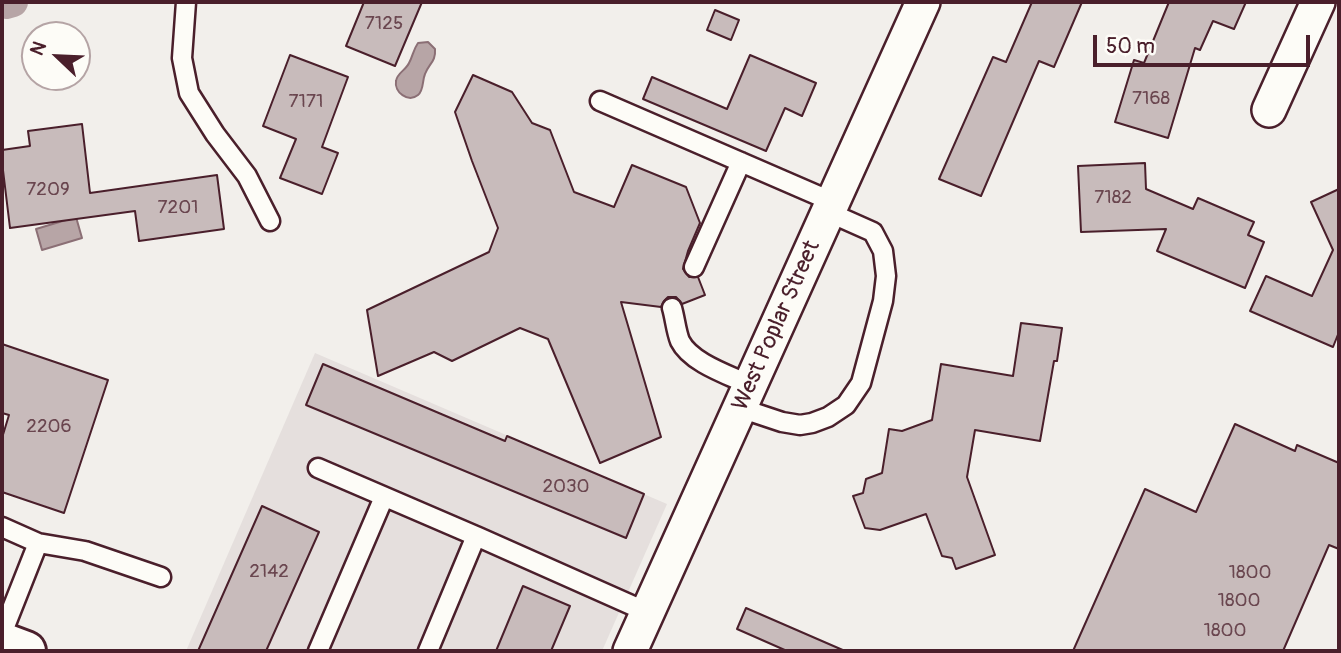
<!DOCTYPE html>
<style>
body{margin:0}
#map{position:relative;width:1341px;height:653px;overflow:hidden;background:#f2efeb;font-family:Pangolin,sans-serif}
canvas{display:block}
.frame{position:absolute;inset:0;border:4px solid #4a1f2b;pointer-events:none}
.north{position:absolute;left:21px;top:21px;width:70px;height:70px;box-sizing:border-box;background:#fdfcf7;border:2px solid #b5a4a5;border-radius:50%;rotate:293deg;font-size:19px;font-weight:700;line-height:28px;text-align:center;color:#4a1f2b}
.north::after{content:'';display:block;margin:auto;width:24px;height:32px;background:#4a1f2b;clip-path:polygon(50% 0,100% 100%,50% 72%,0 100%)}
.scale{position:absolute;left:1093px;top:35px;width:217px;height:32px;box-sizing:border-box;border:4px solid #4a1f2b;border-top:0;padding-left:9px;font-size:21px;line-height:24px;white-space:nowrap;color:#4a1f2b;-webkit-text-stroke:5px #fdfcf7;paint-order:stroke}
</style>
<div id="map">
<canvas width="1341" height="653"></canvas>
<div class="frame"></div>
<div class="north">N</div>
<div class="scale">50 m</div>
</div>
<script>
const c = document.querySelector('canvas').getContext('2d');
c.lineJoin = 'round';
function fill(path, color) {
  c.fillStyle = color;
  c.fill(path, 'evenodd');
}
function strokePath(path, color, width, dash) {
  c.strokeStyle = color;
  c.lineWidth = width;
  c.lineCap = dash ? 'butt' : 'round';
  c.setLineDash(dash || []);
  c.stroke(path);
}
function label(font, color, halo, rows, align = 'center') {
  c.font = font + ' Pangolin,sans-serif';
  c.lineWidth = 5;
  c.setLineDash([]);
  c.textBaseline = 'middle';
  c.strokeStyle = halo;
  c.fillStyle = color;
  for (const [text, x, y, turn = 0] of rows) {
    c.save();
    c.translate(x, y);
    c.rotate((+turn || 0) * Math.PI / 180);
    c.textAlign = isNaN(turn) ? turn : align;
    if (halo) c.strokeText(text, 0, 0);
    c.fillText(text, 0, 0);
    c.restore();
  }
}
fill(new Path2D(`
 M315 353 667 504 602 651H186Z`), '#e5dfdd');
const water = new Path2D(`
 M428 42 435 49C436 62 429 63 425 74 422 81 424 90 418 95 408 103 394 92 396 81 397 73 406 70 409 63 413 56 413 50 418 43Z
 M76 217 82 238 42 250 36 229Z`);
fill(water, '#b7a5a6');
strokePath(water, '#8b6f75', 2);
strokePath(new Path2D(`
 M2 3 6 4 13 2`), '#b7a5a6', 30);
const building = new Path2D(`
 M364 2H422L395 66 346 46Z
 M1032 2H1082L1054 67 1039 61 981 196 939 179 993 57 1006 62Z
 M1169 2H1246L1234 29 1213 21 1200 50 1195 48 1168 138 1115 122 1134 60 1144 63Z
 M715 10 739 20 731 40 707 30Z
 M290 55 348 77 322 147 338 153 322 194 280 178 296 139 263 126Z
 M750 55 816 83 802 116 785 108 766 151 643 99 652 77 727 109Z
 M473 75 512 92 532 123 550 130 574 192 614 207 632 165 686 187 700 223 688 251 683 269 689 277H698L705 295 682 304 676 297H668L664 301 661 307 621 302 661 437 600 463 548 339 520 328 452 361 434 352 378 376 367 310 489 252 498 228 472 161 455 112Z
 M82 124 90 193 217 175 224 229 139 241 135 211 10 228 2 162V150L30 146 28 131Z
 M1145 163 1146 189 1193 209 1198 198 1254 222 1248 235 1264 242 1245 288 1157 251 1166 229 1081 232 1078 166Z
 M1339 189V332L1333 347 1250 311 1266 276 1312 296 1333 250 1311 202Z
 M1021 323 1062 328 1057 361H1054L1040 441 975 430 967 477 995 555 956 569 952 558 942 556 926 514 880 530 865 528 853 496 863 493 866 479 882 473 889 429 902 431 932 420 941 364 1013 376Z
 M2 344 108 380 64 513 2 492V438L9 415 2 413Z
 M323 364 505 441 507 436 644 494 626 538 306 405Z
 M1235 424 1295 451 1297 445 1339 463V549L1329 545 1283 651H1073L1145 489 1196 512Z
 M262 506 319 532 266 651H198Z
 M523 586 570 606 551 651H496Z
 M746 608 845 651H787L737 629Z`);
fill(building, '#c8bbbb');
strokePath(building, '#4a1f2b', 2);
const lane = new Path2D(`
 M186 2 182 58 189 93 215 134 247 176 270 221
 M600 101 833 202
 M694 267 741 162
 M672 308C675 318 676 331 680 341 691 363 729 375 750 385
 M740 408 782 422 800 425 812 423 828 417 846 405 861 383 883 301 886 276 883 251 873 232 828 212
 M318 468 476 536 428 651
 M2 527 38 543 85 551 161 577
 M476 536 647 612
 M2 634 38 543
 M318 651 384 497`);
const street = new Path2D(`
 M1269 110 1318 2
 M630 651 923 2`);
const secondary = new Path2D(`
 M2 642 26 651`);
strokePath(lane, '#4a1f2b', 23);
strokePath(street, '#4a1f2b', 38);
strokePath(secondary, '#4a1f2b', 44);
strokePath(lane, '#fdfcf7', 18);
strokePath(street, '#fdfcf7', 33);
strokePath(secondary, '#fdfcf7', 38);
label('19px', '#6a464f', null, [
 ["7125",384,24],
 ["7168",1151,99],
 ["7171",306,102],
 ["7209",48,190],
 ["7182",1113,198],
 ["7201",178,208],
 ["2206",49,427],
 ["2030",566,487],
 ["2142",269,572],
 ["1800",1250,573],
 ["1800",1239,601],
 ["1800",1225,631]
]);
label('23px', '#4a1f2b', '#fdfcf7', [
 ["West Poplar Street",777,326,-66]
]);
</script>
